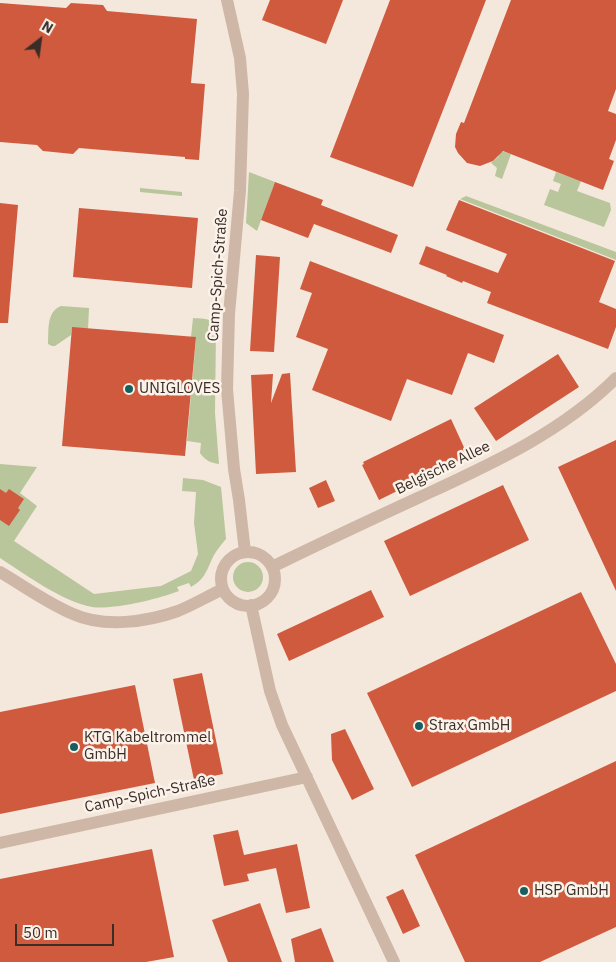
<!DOCTYPE html>
<meta charset="utf-8">
<style>
body{margin:0}
#map{position:relative;width:616px;height:962px;overflow:hidden;background:#f4e8dc;font-family:"IBM Plex Sans",sans-serif}
canvas{display:block}
.north{position:absolute;left:15px;top:15px;width:50px;height:50px;-webkit-text-stroke:4px #fbf2e9;paint-order:stroke;rotate:30deg;font-size:14px;font-weight:700;line-height:20px;text-align:center;color:#3a2d28}
.north::after{content:'';display:block;margin:auto;width:18px;height:22px;background:#3a2d28;clip-path:polygon(50% 0,100% 100%,50% 72%,0 100%)}
.scale{position:absolute;left:15px;top:924px;width:99px;height:22px;box-sizing:border-box;border:2px solid #3a2d28;border-top:0;padding-left:6px;font-size:15px;line-height:18px;white-space:nowrap;color:#3a2d28;-webkit-text-stroke:4px #fbf2e9;paint-order:stroke}
</style>
<div id="map">
<canvas width="616" height="962"></canvas>
<div class="north">N</div>
<div class="scale">50 m</div>
</div>
<script>
const c = document.querySelector('canvas').getContext('2d');
c.lineJoin = 'round';
function fill(path, color) {
  c.fillStyle = color;
  c.fill(path, 'evenodd');
}
function strokePath(path, color, width, dash) {
  c.strokeStyle = color;
  c.lineWidth = width;
  c.lineCap = dash ? 'butt' : 'round';
  c.setLineDash(dash || []);
  c.stroke(path);
}
function label(font, color, halo, rows, align = 'center') {
  c.font = font + ' "IBM Plex Sans",sans-serif';
  c.lineWidth = 5;
  c.setLineDash([]);
  c.textBaseline = 'middle';
  c.strokeStyle = halo;
  c.fillStyle = color;
  for (const [text, x, y, turn = 0] of rows) {
    c.save();
    c.translate(x, y);
    c.rotate((+turn || 0) * Math.PI / 180);
    c.textAlign = isNaN(turn) ? turn : align;
    if (halo) c.strokeText(text, 0, 0);
    c.fillText(text, 0, 0);
    c.restore();
  }
}
fill(new Path2D(`
 M501 151 511 154 502 179 495 176 497 168 491 163 498 157Z
 M249 172 275 182 257 231 246 223Z
 M556 172 581 181 577 191 610 203 611 210 604 227 544 205 550 189 558 192 561 184 553 181Z
 M140 188 182 192V196L140 192Z
 M466 196 616 252V260L460 199Z
 M61 306 89 308 88 329 72 328 71 335 55 346H52L48 344C49 330 46 312 61 306Z
 M193 318C203 319 212 317 216 328L215 413 219 464C210 463 205 460 200 453L201 443 187 441 196 338 191 337Z
 M0 464 37 467 20 493 37 506 14 541 94 594 161 586 191 571 198 554 194 523 196 492 182 491 183 478 203 480 221 487 226 539C221 545 215 552 212 559 206 572 204 580 191 587L189 583 177 587 179 591C158 599 114 610 92 607 63 602 25 574 0 558Z
 M233 577a15 15 0 1 1 30 0a15 15 0 1 1-30 0Z`), '#b9c59b');
fill(new Path2D(`
 M270 0H343L326 44 262 20Z
 M390 0H486L413 187 330 157Z
 M511 0H616V89L608 111 616 114V140L609 159 614 161 603 190 503 151 493 161 480 166 467 163 458 153 455 147 456 134 461 122 464 123Z
 M0 3 66 8 71 3 103 5 107 11 197 19 191 83 205 84 199 160 185 159V157L79 148 73 154 43 151 37 145 0 142Z
 M275 182 323 200 321 205 398 235 391 253 314 224 308 238 261 220Z
 M459 200 615 261 599 302 616 309V327L608 349 487 303 491 292 463 281 462 283 446 276 447 275 419 264 426 246 498 273 507 254 446 230Z
 M0 203 18 205 8 323H0Z
 M79 208 198 218 192 288 73 277Z
 M256 255 280 257 274 352 250 351Z
 M310 261 504 335 494 363 468 353 452 395 407 379 391 421 312 390 328 349 296 337 312 293 300 289Z
 M72 327 196 337 185 456 62 446Z
 M558 354 579 387 496 441 474 408Z
 M290 373 296 472 256 474 251 375 273 374 271 403 282 374Z
 M451 419 468 456 379 500 362 465 364 464 363 462Z
 M616 440V591L558 467Z
 M326 480 335 501 318 508 309 488Z
 M503 485 529 540 410 596 384 541Z
 M0 489 6 493 9 489 24 499 18 508 20 510 9 526 0 520Z
 M371 590 384 617 289 661 277 634Z
 M581 592 616 664V691L412 787 367 693Z
 M202 673 223 774 194 780 173 679Z
 M135 685 155 783 0 814V712Z
 M345 729 374 789 352 800 332 760 331 734Z
 M616 761V927L540 962H465L415 855Z
 M238 830 244 855 297 844 310 908 286 913 276 868 247 874 249 881 224 886 213 835Z
 M152 849 174 957 146 962H0V879Z
 M403 889 420 926 403 934 386 897Z
 M260 903 282 962H228L212 920Z
 M321 928 334 962H295L291 939Z`), '#d05a3e');
strokePath(new Path2D(`
 M227 0 240 58 243 94 240 191 229 314 227 389 234 469 239 500 245 552
 M221 579a27 27 0 1 1 54 0a27 27 0 1 1-54 0Z
 M272 567C321 543 370 520 420 497 489 465 561 433 616 378
 M0 572C24 586 47 603 73 614 104 628 147 622 178 611 193 605 208 596 223 589
 M251 605 270 691 282 725 394 962
 M0 843 307 777`), '#ceb7a7', 12);
for (const [x, y, r, color] of [
 [129,389,5,"#195e5f"],
 [419,726,5,"#195e5f"],
 [74,747,5,"#195e5f"],
 [524,891,5,"#195e5f"]
]) {
  const dot = new Path2D();
  dot.arc(x, y, r, 0, 2 * Math.PI);
  c.fillStyle = color;
  c.fill(dot);
  strokePath(dot, '#fbf2e9', 2);
}
label('15px', '#3a2d28', '#fbf2e9', [
 ["Camp-Spich-Straße",218,275,-86],
 ["Belgische Allee",443,468,-26],
 ["Camp-Spich-Straße",150,794,-12]
]);
label('15px', '#3a2d28', '#fbf2e9', [
 ["UNIGLOVES",139,389],
 ["Strax GmbH",429,726],
 ["KTG Kabeltrommel",84,738],
 ["GmbH",84,755],
 ["HSP GmbH",534,891]
], 'left');
</script>
